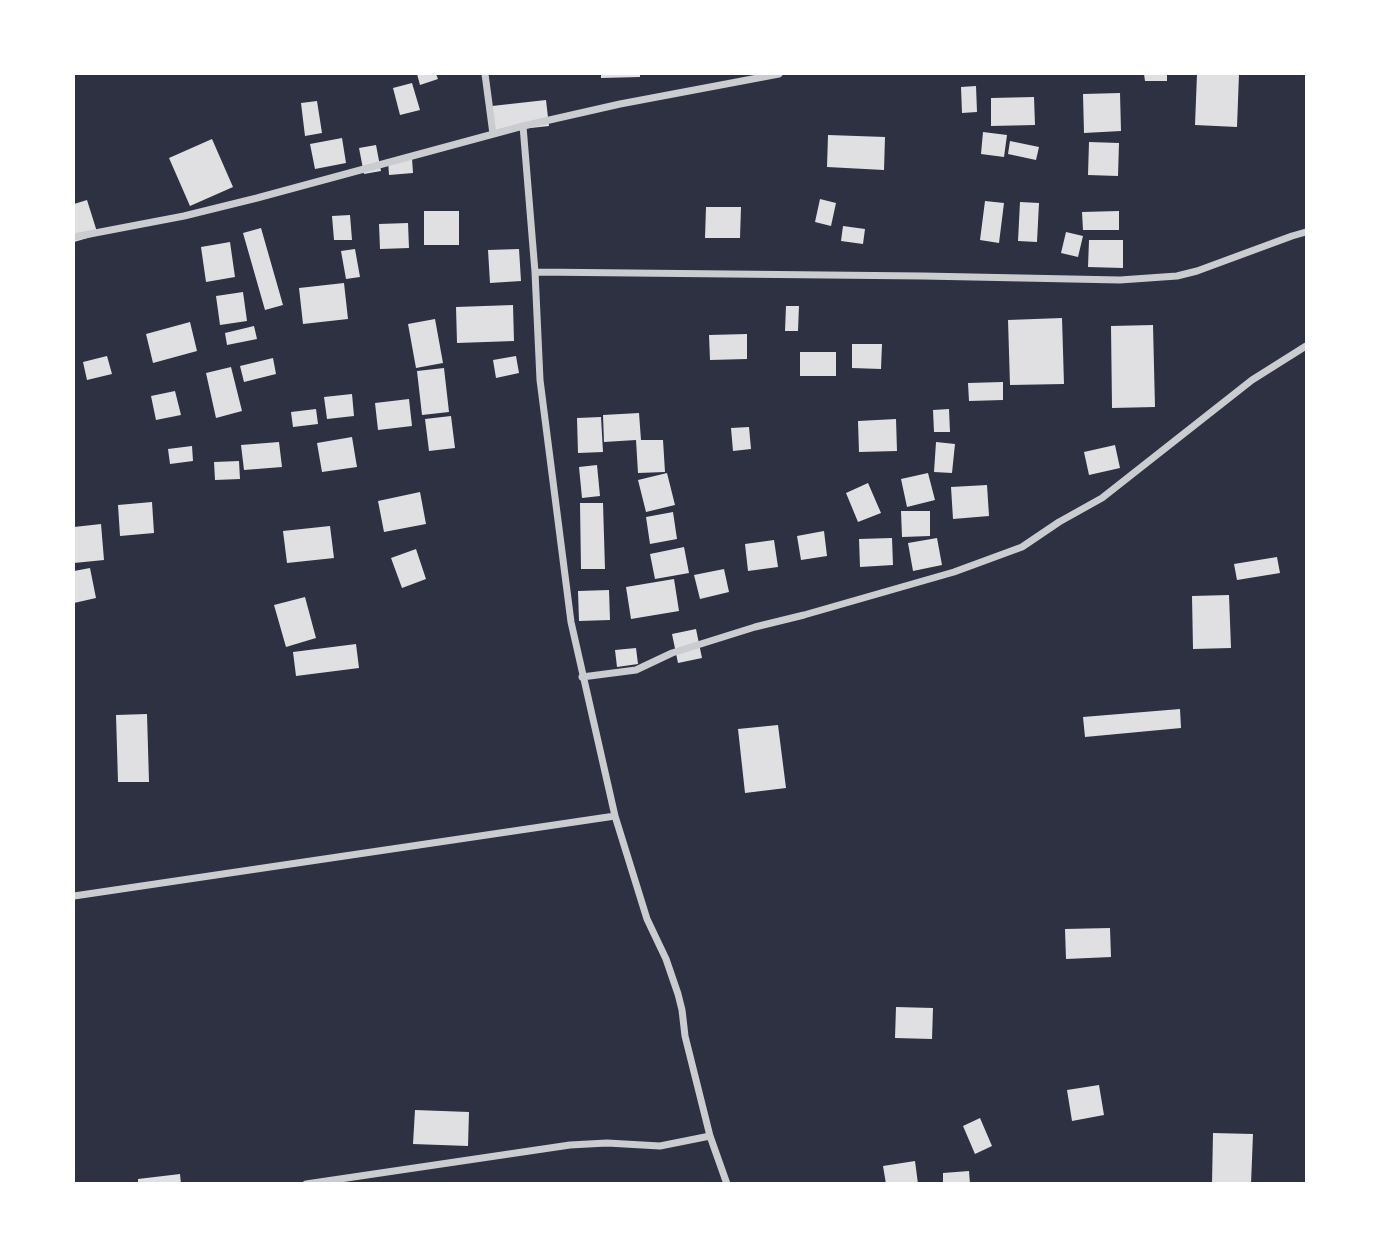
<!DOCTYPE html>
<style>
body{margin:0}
#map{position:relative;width:1380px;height:1257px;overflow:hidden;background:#2d3142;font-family:"Source Serif 4",serif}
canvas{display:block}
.frame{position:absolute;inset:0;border:75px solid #fff;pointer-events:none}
</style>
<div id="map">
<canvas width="1380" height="1257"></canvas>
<div class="frame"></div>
</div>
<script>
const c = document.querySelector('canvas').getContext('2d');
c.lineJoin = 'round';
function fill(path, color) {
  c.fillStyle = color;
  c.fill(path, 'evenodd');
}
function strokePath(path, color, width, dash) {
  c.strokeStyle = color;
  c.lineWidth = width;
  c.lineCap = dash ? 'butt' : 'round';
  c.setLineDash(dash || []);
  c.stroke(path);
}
fill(new Path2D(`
 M417 74H436L438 79 420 85Z
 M601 74H640V77L601 78Z
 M1144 74H1167V81H1145Z
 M1197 74H1239L1237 127 1195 125Z
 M412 83 420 110 400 115 393 88Z
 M976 86 977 112 962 113 961 87Z
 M1120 93 1121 131 1084 133 1083 94Z
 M1034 97 1035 125 991 126V98Z
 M546 100 549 126 494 132 492 106Z
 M317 101 322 133 305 136 301 103Z
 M983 132 1007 135 1004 157 981 154Z
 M828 135 885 137 884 170 827 167Z
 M342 138 346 163 315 169 310 144Z
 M212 139 233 187 190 206 169 158Z
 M1010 141 1039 147 1036 160 1008 154Z
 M1089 142 1119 143 1118 176 1088 175Z
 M376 145 381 171 364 174 359 148Z
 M412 158 413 173 389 175 388 160Z
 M820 199 836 203 831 226 815 222Z
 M87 200 98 235 74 242V204Z
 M985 201 1004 203 999 243 980 240Z
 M1020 202 1039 203 1037 242 1018 241Z
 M706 207H741L740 238H705Z
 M424 211H459V245H424Z
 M1119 211V230H1083L1082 212Z
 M350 215 352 240H334L332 216Z
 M408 223 409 248 380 249 379 224Z
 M843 226 865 229 863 244 841 241Z
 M261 228 283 305 265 310 243 233Z
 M1066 232 1083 236 1078 257 1061 253Z
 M1089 240H1123V268L1088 267Z
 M230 242 235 277 206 282 201 247Z
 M355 249 360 277 346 279 341 251Z
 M519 249 521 281 490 283 488 250Z
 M344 283 348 319 303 324 299 288Z
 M243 292 247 321 220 325 216 296Z
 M513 305 514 341 457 343 456 307Z
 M786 306H799L798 331H785Z
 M1062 318 1064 384 1010 385 1008 320Z
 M435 319 443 363 416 368 408 324Z
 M190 322 197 351 153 363 146 334Z
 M1153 325 1155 407 1112 408 1111 326Z
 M254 326 257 339 227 345 225 333Z
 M747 334V359L710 360 709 335Z
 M852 344H882L881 369 852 368Z
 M800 352H836V376H800Z
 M107 356 112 374 87 380 83 362Z
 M516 356 519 373 496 378 493 360Z
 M273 358 276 374 244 382 240 366Z
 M231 367 242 411 216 418 206 373Z
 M444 368 449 412 422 415 417 371Z
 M1003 382V400L969 401 968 383Z
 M175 391 181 415 156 420 151 396Z
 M352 394 354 416 327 419 324 397Z
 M409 399 412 426 378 430 375 403Z
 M316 409 318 424 293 427 291 412Z
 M949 409 950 432H934L933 410Z
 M639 413 641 440H663L665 472 638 473 636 440 604 442 603 415Z
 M451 416 455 448 429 451 425 419Z
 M601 417 603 452 578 453 577 418Z
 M896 419 897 451 859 452 858 421Z
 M749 427 751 449 733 451 731 428Z
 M352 437 357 467 322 472 317 443Z
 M279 442 282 467 244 470 241 445Z
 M936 442 955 444 952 473 934 472Z
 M1115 445 1120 468 1089 475 1084 452Z
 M192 446 193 461 170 464 168 449Z
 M239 461 240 479 215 480 214 462Z
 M597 465 600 496 582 498 579 467Z
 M667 473 675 505 646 512 638 480Z
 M928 473 935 500 907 507 901 479Z
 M868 483 881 513 858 522 846 493Z
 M987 485 989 516 953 519 951 487Z
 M420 492 426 524 384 532 378 501Z
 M152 502 154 533 120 536 118 505Z
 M580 503H603L605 569H581Z
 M901 511H930V536L902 537Z
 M673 512 677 539 650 544 646 517Z
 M101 524 104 560 74 563V527Z
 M330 526 334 558 287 563 283 531Z
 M824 531 827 556 801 560 797 536Z
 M892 538 893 565 860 567 859 539Z
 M937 538 942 565 913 571 908 543Z
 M774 540 778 567 748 571 745 544Z
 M684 547 689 573 655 579 650 554Z
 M416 549 426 579 402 588 391 558Z
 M1277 557 1280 573 1237 580 1234 564Z
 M90 568 96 598 74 603V571Z
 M724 569 729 592 700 599 694 575Z
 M674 579 679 611 631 619 626 587Z
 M609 590 610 620 579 621 578 591Z
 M1229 595 1231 648 1193 649 1192 596Z
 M305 597 316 638 286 647 274 605Z
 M696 629 702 658 678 663 672 634Z
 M356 644 359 668 296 676 293 652Z
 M636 648 638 664 617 667 615 650Z
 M1180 709 1181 728 1085 737 1083 717Z
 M147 714 149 782H118L116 715Z
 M778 725 786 788 745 793 738 729Z
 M1110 928 1111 957 1066 959 1065 929Z
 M896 1007 933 1008 932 1039 895 1038Z
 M1099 1085 1104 1115 1072 1121 1067 1090Z
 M415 1110 469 1112 468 1146 413 1144Z
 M980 1118 992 1146 975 1154 963 1126Z
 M1213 1133 1253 1134 1251 1184H1212Z
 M915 1161 918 1184H886L883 1166Z
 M969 1171 970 1184H943V1173Z
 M180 1174 181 1184H138V1179Z`), '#e0e0e3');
strokePath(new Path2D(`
 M485 74 493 134
 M523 126 535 272 540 380 571 622 615 816 647 919 666 959 678 994 682 1010 685 1036 710 1136 727 1184
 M74 237 184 216 257 198 523 126 620 104 779 74
 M535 272 923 276 1120 280 1177 276 1197 271 1292 236 1306 232
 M582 677 636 670 672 653 755 627 804 615 954 572 1022 547 1059 522 1102 498 1252 380 1306 346
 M74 896 615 816
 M306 1184 570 1145 607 1143 660 1146 710 1136`), '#caccd0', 7);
</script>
